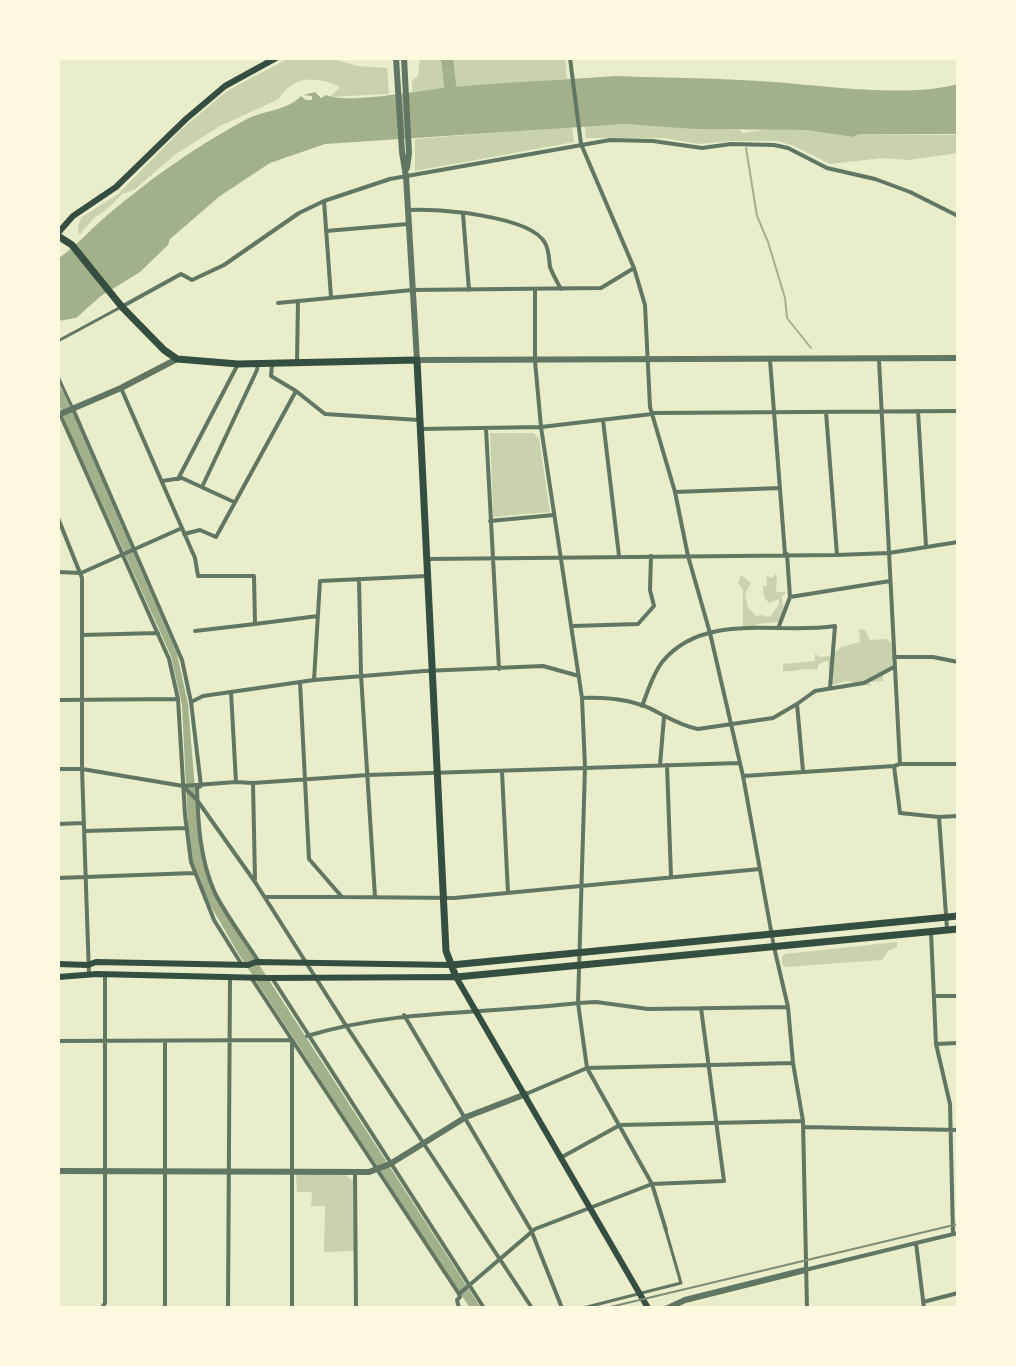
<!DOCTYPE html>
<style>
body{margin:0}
#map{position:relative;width:1016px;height:1366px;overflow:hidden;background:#e9edc9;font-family:"DejaVu Sans",sans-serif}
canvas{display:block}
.frame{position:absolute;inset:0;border:60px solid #fefae0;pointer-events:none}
</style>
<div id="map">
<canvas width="1016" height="1366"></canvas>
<div class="frame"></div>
</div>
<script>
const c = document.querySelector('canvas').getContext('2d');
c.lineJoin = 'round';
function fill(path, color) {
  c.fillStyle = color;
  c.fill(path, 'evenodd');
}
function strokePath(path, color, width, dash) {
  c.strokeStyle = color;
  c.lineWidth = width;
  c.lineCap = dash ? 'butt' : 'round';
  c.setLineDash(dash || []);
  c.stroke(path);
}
fill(new Path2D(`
 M289 58H330L358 66 387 68 389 94 330 97 340 87C317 76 293 75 279 99L220 126 176 154 134 190 122 194 107 209 93 219 79 235 78 225 82 217 118 194 183 128 227 91Z
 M420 58H565L567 79 412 92V81L418 76Z
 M625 124 740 130 742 133 770 129 806 130 853 137 859 134 957 135 958 153 908 160 882 158 830 164 794 146 778 141H730L700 144 663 138H586L585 126Z
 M572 127 574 142 415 171V139Z
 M490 433H533L539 438 550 512 493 517Z
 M775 574 777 575 776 592H786L782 597 784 612 779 622 758 624 752 628 743 627V590L738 583 741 575 751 583 745 594 748 607 757 617 760 615 770 617 779 604V599L769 603 764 597 763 586 767 585 766 576 773 578Z
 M859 629 865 630 870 640 887 639 891 643 895 666 883 673V681L869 682 871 686 846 681 830 686 828 660 819 664 817 670C805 667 795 672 783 671V664L815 661V654L820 657 831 656 841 647 860 642Z
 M897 942V947L889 950 882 960 785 967 782 964V956L785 954Z
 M296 1174H344L353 1181 354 1251 324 1252 325 1206H311L312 1192H297Z`), '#cad2ad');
fill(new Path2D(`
 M615 76C668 78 721 78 774 82 827 86 908 98 958 84V134H859L853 137 806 130 695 129 625 124 325 144 270 163 220 196 170 239 168 245 140 272 101 296 76 318 58 321V259C76 246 88 232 104 218 147 181 195 147 245 120 263 110 287 111 301 96L306 100H312V96L303 95 315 92 321 98 326 95C347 105 426 89 454 87 507 82 561 80 615 76Z
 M58 384 64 393 177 654 188 704 199 839 205 869 225 912 481 1308H470L238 953 205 896 192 862 188 828 182 705 171 656 70 432 58 402Z`), '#a3b18a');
strokePath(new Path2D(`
 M746 148 757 216 768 242 785 298 787 318 811 348`), '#a3b18a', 2);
strokePath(new Path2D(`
 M447 58 452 103`), '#a3b18a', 12);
strokePath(new Path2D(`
 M58 341 121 307
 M58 377 73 409
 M583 1308 681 1283 666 1231`), '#617663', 3);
strokePath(new Path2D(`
 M570 58 581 144 634 268 645 305 650 407 675 492 688 556 710 633 743 776 774 947 788 1007 793 1063 803 1121 807 1308
 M324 201 331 297
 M409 210C437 208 531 216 545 243 549 249 549 260 550 267 553 275 557 282 561 289
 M463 214 469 290
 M326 231 408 224
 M535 290V361L541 427 582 698 585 767 578 1003 587 1068 652 1184 666 1230
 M278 303 412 290 601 288 634 268
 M123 306 181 274 192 280 224 265 299 213 324 201 390 179 610 140 653 141 702 148 731 144 774 145 788 148 827 168 875 179 910 192 958 216
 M770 360 785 554
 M879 360 900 764
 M297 362 298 301
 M121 388 195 558 198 576H254L255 624 318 616
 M296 391 325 414 419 420
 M73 409 182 660 191 702 201 786 197 788C198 824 200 860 215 893 227 917 245 940 259 962
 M918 411 926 546
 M826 412 837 555
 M652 413 958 411
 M60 414 169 659 178 699 185 815 191 862 214 920 242 965
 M603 420 619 556
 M420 429 541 427 652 414
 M486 429 499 669
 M178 479 237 366
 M162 481 182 478 234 502
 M202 487 257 370 258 363
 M675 492 780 488
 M58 518 82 578V769L89 975
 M490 521 554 515
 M184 534 200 530 216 537 296 391 271 376 272 364
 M427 559 837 555 889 553 958 542
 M58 572 81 573 182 528
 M359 579 361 675 375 897
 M790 597 890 581
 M573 626 638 624 654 606 650 590 651 556
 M779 626 790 597 787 554
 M195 631 255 624
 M82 635 158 633
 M894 657H933L958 662
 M314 680 320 581 426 576
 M300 682 309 859 342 897 454 898 760 869
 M231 692 236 782
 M582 698C608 697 634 699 657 712 671 719 682 726 698 729L773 718 797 704
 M58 700 178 699
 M191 702 203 696 314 680 424 671 543 666 579 676
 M642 706C648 691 653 673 663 661 705 611 780 635 835 626L830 688
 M660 765 664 717
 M667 765 671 877
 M894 766 900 813 939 817 947 929
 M58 769H82L183 786 236 782 253 783 368 775 739 763
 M803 771 797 704 815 691 864 683 894 667
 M502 772 508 893
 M743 776 894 766 900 764H958
 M253 783 255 879
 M185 788 197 800 255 882 345 1024 532 1308
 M939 817 958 816
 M58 824 84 823
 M85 831 186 828
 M58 878 194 873
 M265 897H342
 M931 932 936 1044 950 1104 953 1234
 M272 978 484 1308
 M252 979 459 1294
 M935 996H958
 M404 1015 531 1230 562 1308
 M307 1036C395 1009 487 1014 578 1003L596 1002 648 1009 788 1007
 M58 1041 292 1040V1308
 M165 1042V1308
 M936 1044 958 1043
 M526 1094 587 1068 793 1063
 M803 1127 958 1130
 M562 1157 620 1125 803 1121
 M355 1172 356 1308
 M805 1270 916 1243
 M459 1294 535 1229 652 1184 724 1181 701 1008
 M459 1294 460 1297 457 1300 459 1308
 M923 1302 958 1293
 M102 1308 105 1303V975
 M228 1308 230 977
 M924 1308 916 1243 958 1233`), '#617663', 4);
strokePath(new Path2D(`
 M396 58 402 152 406 176 417 360 958 358
 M404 58 409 153 407 168
 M58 415 121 388 177 359
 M58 1171 369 1172 390 1164 466 1117 526 1094
 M668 1308 685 1300 805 1270`), '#617663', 6);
strokePath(new Path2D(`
 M58 233 73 216 116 187 186 119 225 86 276 58
 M58 964 88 965 96 962 248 965 256 962 451 965
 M58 977 97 974 267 978 456 977 648 1308`), '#344e41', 6);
strokePath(new Path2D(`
 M58 236 72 245 122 307 164 350 177 359 238 364 417 360 446 951 456 977 958 929
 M451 965 958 916`), '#344e41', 7);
strokePath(new Path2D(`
 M606 1308 958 1224`), '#7c8e77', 2);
</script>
